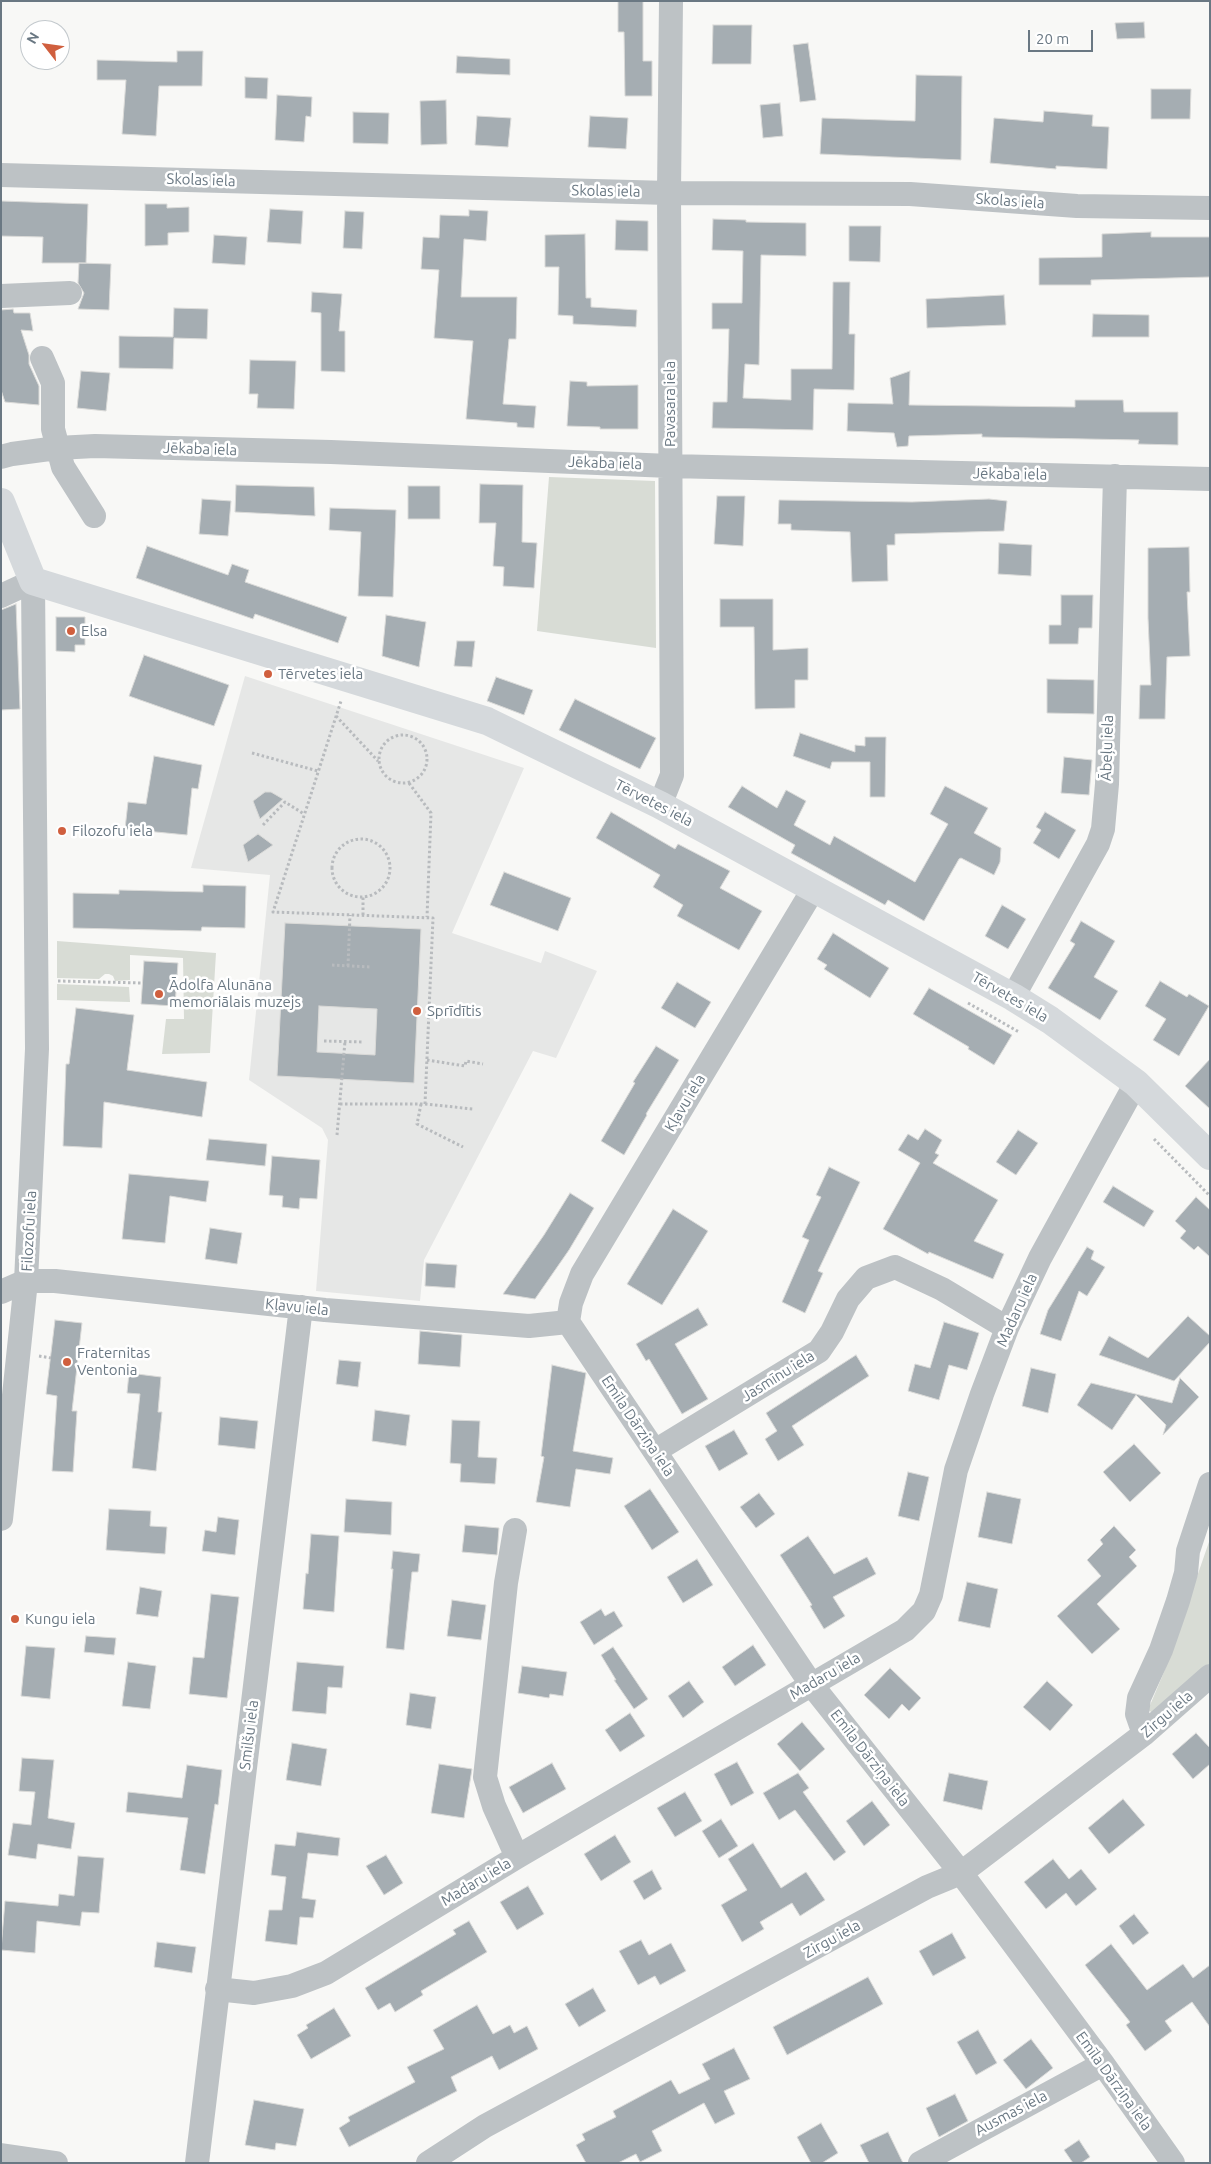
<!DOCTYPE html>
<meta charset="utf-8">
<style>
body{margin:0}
#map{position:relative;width:1211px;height:2164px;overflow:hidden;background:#f8f8f6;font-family:Ubuntu,sans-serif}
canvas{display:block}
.frame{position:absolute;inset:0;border:2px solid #6a7883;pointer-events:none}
.north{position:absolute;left:20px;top:20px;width:50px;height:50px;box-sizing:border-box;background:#fff;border:1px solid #c3c9cd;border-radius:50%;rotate:300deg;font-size:14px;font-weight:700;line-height:20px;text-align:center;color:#6a7883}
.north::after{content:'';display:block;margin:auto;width:18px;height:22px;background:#d05f3e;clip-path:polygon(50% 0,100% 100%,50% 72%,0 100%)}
.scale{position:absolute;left:1028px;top:30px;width:65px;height:22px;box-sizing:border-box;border:2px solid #6a7883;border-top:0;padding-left:6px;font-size:15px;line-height:18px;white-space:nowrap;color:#6a7883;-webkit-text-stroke:4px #fff;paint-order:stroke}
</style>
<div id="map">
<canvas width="1211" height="2164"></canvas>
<div class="frame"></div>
<div class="north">N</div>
<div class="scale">20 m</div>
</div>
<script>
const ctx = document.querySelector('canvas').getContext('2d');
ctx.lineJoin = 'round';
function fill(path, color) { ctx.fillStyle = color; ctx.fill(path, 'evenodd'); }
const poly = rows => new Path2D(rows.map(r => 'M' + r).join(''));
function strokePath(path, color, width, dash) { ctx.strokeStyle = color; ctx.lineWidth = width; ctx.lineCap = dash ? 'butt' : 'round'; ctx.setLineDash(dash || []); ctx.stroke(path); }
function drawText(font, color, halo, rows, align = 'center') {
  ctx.font = font + ' Ubuntu,sans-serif'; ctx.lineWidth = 5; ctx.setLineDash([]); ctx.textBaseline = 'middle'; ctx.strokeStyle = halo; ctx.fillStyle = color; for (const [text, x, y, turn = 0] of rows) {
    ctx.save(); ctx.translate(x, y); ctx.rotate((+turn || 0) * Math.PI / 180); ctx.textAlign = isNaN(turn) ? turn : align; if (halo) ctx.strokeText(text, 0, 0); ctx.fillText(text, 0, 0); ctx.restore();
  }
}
fill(poly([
 [245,676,524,768,452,933,541,963,545,951,597,971,556,1058,533,1051,424,1260,420,1301,316,1291,328,1140,322,1128,249,1080,270,875,191,868]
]), '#e6e7e6');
fill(poly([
 [549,477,655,481,656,648,537,631],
 [57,941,216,953,210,1053,162,1054,166,1019,184,1019,183,958,130,955,130,980,115,981,113,976,109,974,105,974,99,979,57,978],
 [57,984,129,987,130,1002,57,1000],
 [1210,1539,1210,1664,1156,1715,1148,1710,1164,1672]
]), '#d8dcd5');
const building = poly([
 [618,1,643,1,643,61,652,61,652,96,625,96,624,32,618,32,618,1],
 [1144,22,1145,38,1117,39,1115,23,1144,22],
 [713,25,752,25,751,64,712,64,713,25],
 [808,43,816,100,800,102,793,45,808,43],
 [177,51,203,51,202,86,159,86,156,136,122,134,126,80,97,80,97,60,177,62,177,51],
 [457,56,510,59,510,75,456,73,457,56],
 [916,75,962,76,961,160,820,154,822,118,915,121,916,75],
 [245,77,268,78,267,99,245,98,245,77],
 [1151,89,1191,89,1190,119,1151,119,1151,89],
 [277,95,312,97,311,117,306,116,304,142,275,140,277,95],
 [446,100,447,144,421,145,420,101,446,100],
 [780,103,783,136,763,138,760,105,780,103],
 [1044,111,1093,115,1092,126,1109,127,1107,169,1056,166,1056,169,990,163,994,118,1043,122,1044,111],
 [353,112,389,113,388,144,353,143,353,112],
 [477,116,511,118,508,147,475,145,477,116],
 [590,116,628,118,626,149,588,147,590,116],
 [1,201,88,204,86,263,42,263,43,237,1,236,1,201],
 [145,204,167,204,167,208,189,207,189,232,168,233,168,245,145,246,145,204],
 [270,209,303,211,301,244,267,242,270,209],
 [469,210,488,211,486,241,464,239,461,297,517,297,516,339,509,339,503,404,536,406,534,428,517,427,517,423,466,419,473,341,434,338,439,270,421,269,423,237,439,238,440,215,469,216,469,210],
 [345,211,364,212,362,249,343,248,345,211],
 [713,219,746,220,746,222,806,223,806,256,761,255,759,365,745,364,743,398,791,400,791,369,832,369,833,282,850,282,849,334,855,334,854,390,814,389,813,430,712,428,713,402,727,402,729,329,712,329,712,303,742,303,743,251,712,250,713,219],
 [616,220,648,221,648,251,615,250,616,220],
 [849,226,881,226,880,262,849,261,849,226],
 [1151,232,1151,237,1210,237,1210,277,1091,280,1091,285,1039,285,1039,258,1102,257,1102,234,1151,232],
 [585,234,586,298,591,298,591,307,637,310,636,327,573,324,573,316,558,315,559,267,545,267,545,235,585,234],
 [214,235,247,237,245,265,212,263,214,235],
 [79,263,111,264,109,310,78,309,84,293,78,283,79,263],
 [312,292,342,294,339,331,345,331,345,372,321,371,321,313,311,312,312,292],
 [1004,295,1006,325,927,328,926,299,1004,295],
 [174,308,208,309,207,339,174,338,173,369,119,368,119,336,173,337,174,308],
 [13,309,14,313,30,313,33,331,21,330,29,355,29,364,39,386,39,405,5,402,1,390,1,310,13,309],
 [1093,314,1149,315,1149,337,1092,337,1093,314],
 [250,360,296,361,294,409,257,408,258,394,249,394,250,360],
 [81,371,110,373,106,411,77,408,81,371],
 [910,371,909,405,1075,407,1075,400,1123,400,1124,412,1178,412,1178,445,1138,444,1139,440,982,437,982,434,909,436,908,446,897,447,894,433,847,431,848,403,893,404,890,378,910,371],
 [570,381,587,382,587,386,638,385,638,429,600,429,600,427,567,426,570,381],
 [480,484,523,485,522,542,537,543,534,588,503,586,504,567,493,566,496,523,479,523,480,484],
 [236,485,314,487,315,516,235,512,236,485],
 [408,486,440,486,440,519,408,519,408,486],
 [717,496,745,496,743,546,714,544,717,496],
 [202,499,231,501,228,536,199,534,202,499],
 [989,499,1007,501,1004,531,895,534,895,545,887,545,888,581,852,582,850,532,791,530,791,524,778,524,779,500,912,502,989,499],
 [330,508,396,510,393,597,358,596,361,532,329,530,330,508],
 [999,543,1032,545,1031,576,998,574,999,543],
 [147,546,228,575,232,564,249,570,245,582,347,617,338,643,255,614,253,619,136,578,147,546],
 [1189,547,1190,592,1187,592,1190,656,1167,657,1165,719,1139,719,1140,685,1151,685,1148,618,1148,548,1189,547],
 [1061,595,1093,595,1092,628,1079,628,1078,644,1049,644,1049,625,1061,625,1061,595],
 [720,599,773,599,773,650,808,648,808,680,795,680,795,708,755,709,754,627,720,627,720,599],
 [16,604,20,709,1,710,1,610,16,604],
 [386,615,426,622,419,667,382,656,386,615],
 [56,617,85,617,85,645,75,645,75,652,56,651,56,617],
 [457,641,475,641,472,667,454,666,457,641],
 [144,655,229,685,214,726,129,696,144,655],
 [496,677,533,690,524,715,487,701,496,677],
 [1047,679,1094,680,1094,714,1047,713,1047,679],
 [575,699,656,738,640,769,559,730,575,699],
 [800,733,855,752,855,745,865,746,865,737,886,737,885,797,870,797,870,762,832,762,830,769,793,756,800,733],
 [154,756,202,765,198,789,192,788,187,835,125,829,128,802,146,804,154,756],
 [1064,757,1092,760,1089,795,1061,793,1064,757],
 [742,786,777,808,786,790,806,801,794,825,830,845,834,836,915,882,948,824,930,814,945,786,988,808,974,833,1001,848,1000,862,994,875,961,858,959,859,924,921,888,900,885,905,791,853,795,845,728,807,742,786],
 [265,792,271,792,283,799,260,819,253,801,265,792],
 [611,812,675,849,678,844,730,871,720,888,762,911,739,950,677,916,683,905,653,887,660,875,596,838,611,812],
 [1045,812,1076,830,1059,859,1033,843,1041,830,1036,827,1045,812],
 [258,834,273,845,248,862,243,845,258,834],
 [504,872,571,898,558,931,490,905,504,872],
 [203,885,246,886,245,928,202,927,201,931,73,928,73,893,119,894,119,890,203,892,203,885],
 [1002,905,1026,919,1008,949,985,936,1002,905],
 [1081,921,1115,941,1094,977,1118,991,1100,1020,1048,988,1075,944,1070,941,1081,921],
 [285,923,421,929,414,1083,277,1076,285,923],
 [319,1006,377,1009,375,1055,317,1052,319,1006],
 [833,933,889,968,870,998,824,969,827,965,817,959,833,933],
 [144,961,178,963,175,1006,141,1004,144,961],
 [1160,981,1187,997,1189,994,1209,1006,1179,1056,1153,1040,1166,1019,1145,1006,1160,981],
 [677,982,711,1002,695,1028,661,1008,677,982],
 [929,988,1012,1035,994,1065,968,1049,969,1047,913,1014,929,988],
 [76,1008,134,1015,127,1070,207,1082,202,1117,104,1102,102,1148,63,1146,66,1064,69,1064,76,1008],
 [656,1046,679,1060,646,1114,647,1115,624,1155,601,1141,635,1083,633,1082,656,1046],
 [1210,1059,1210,1109,1185,1086,1210,1059],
 [925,1129,942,1140,935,1153,939,1155,933,1163,998,1200,974,1241,1004,1254,993,1279,929,1252,928,1254,883,1229,920,1163,898,1150,908,1134,918,1140,925,1129],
 [1018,1130,1038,1143,1016,1175,996,1162,1018,1130],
 [209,1139,267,1144,265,1166,206,1160,209,1139],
 [272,1156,320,1160,317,1199,300,1198,299,1209,282,1207,283,1196,269,1195,272,1156],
 [829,1167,860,1182,818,1271,823,1273,805,1313,782,1302,809,1240,802,1237,821,1197,816,1195,829,1167],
 [129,1174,209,1181,206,1202,170,1196,165,1243,122,1239,129,1174],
 [1113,1186,1154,1211,1144,1227,1103,1202,1113,1186],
 [570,1193,594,1208,569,1250,535,1299,503,1294,544,1235,570,1193],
 [1196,1197,1210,1210,1210,1257,1198,1246,1194,1250,1180,1238,1186,1231,1175,1221,1196,1197],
 [673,1209,708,1231,662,1305,627,1284,673,1209],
 [210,1228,242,1233,237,1264,205,1259,210,1228],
 [1087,1247,1094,1251,1091,1259,1105,1267,1087,1296,1079,1291,1061,1341,1040,1334,1048,1310,1087,1247],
 [426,1263,457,1265,455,1288,425,1286,426,1263],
 [698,1308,708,1325,675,1344,708,1399,682,1414,649,1359,646,1361,636,1344,698,1308],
 [1188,1316,1210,1336,1210,1342,1174,1381,1099,1355,1109,1336,1148,1358,1188,1316],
 [55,1320,82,1323,72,1411,77,1411,73,1472,52,1471,57,1396,46,1394,55,1320],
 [944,1322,979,1333,967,1370,949,1365,939,1400,908,1391,915,1364,930,1368,944,1322],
 [420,1331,462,1335,460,1367,418,1364,420,1331],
 [856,1355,869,1376,792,1426,804,1445,778,1461,765,1439,777,1431,766,1413,856,1355],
 [339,1360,361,1362,358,1387,336,1384,339,1360],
 [552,1365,586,1373,573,1451,613,1458,610,1474,576,1469,570,1507,536,1502,544,1457,541,1456,552,1365],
 [1031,1368,1056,1374,1048,1413,1022,1406,1031,1368],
 [129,1373,161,1377,158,1412,162,1412,156,1471,132,1468,140,1394,127,1393,129,1373],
 [1180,1378,1199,1397,1163,1435,1166,1425,1136,1395,1112,1430,1077,1405,1091,1383,1172,1403,1180,1378],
 [375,1410,410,1415,406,1446,372,1441,375,1410],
 [220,1417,258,1421,255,1449,218,1445,220,1417],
 [452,1420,480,1421,478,1457,497,1458,495,1484,460,1482,461,1464,450,1463,452,1420],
 [734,1430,748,1454,719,1471,705,1446,734,1430],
 [1134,1444,1161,1473,1130,1502,1103,1472,1134,1444],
 [908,1472,929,1477,919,1521,898,1516,908,1472],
 [650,1489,679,1532,652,1550,624,1506,650,1489],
 [987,1492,1021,1499,1012,1544,978,1537,987,1492],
 [759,1493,775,1514,756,1528,740,1507,759,1493],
 [346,1499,392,1502,391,1535,344,1532,346,1499],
 [109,1509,151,1511,150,1526,167,1527,165,1554,106,1550,109,1509],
 [218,1517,239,1520,235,1555,202,1551,205,1530,216,1532,218,1517],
 [465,1525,499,1528,497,1555,462,1552,465,1525],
 [1114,1526,1136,1550,1129,1557,1137,1566,1097,1604,1120,1629,1092,1654,1057,1616,1101,1576,1087,1560,1103,1544,1100,1540,1114,1526],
 [311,1534,339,1536,334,1612,303,1609,306,1573,308,1574,311,1534],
 [808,1536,834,1574,867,1557,876,1574,833,1597,845,1616,824,1629,810,1606,812,1605,780,1555,808,1536],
 [393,1551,420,1554,418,1572,412,1572,404,1650,386,1648,393,1569,391,1569,393,1551],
 [697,1559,713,1585,683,1603,667,1577,697,1559],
 [967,1582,998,1589,990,1628,958,1621,967,1582],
 [140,1587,162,1591,158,1617,136,1614,140,1587],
 [211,1594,239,1597,227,1698,189,1694,193,1657,204,1658,211,1594],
 [452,1600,486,1605,481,1640,447,1636,452,1600],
 [601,1609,605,1616,614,1611,623,1626,594,1645,580,1622,601,1609],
 [86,1636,116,1638,114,1655,84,1652,86,1636],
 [753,1645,766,1665,735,1686,722,1667,753,1645],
 [26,1646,55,1648,50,1699,21,1696,26,1646],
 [613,1647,648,1699,634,1709,614,1680,616,1680,601,1655,613,1647],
 [128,1662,156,1666,150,1709,122,1706,128,1662],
 [297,1662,344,1666,342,1688,328,1687,326,1714,292,1711,297,1662],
 [522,1666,567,1672,563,1696,550,1694,549,1698,518,1693,522,1666],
 [890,1668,921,1698,909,1711,902,1704,889,1719,864,1695,890,1668],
 [689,1681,704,1702,683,1718,668,1696,689,1681],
 [1047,1681,1073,1705,1050,1731,1023,1707,1047,1681],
 [410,1693,436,1697,431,1729,406,1725,410,1693],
 [630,1713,645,1736,620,1752,605,1730,630,1713],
 [802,1722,825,1749,800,1771,777,1744,802,1722],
 [1196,1733,1210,1748,1210,1764,1193,1779,1172,1754,1196,1733],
 [292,1743,327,1749,321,1786,286,1780,292,1743],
 [22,1758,54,1760,48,1818,75,1823,71,1849,38,1844,36,1859,8,1855,13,1823,31,1825,35,1792,19,1791,22,1758],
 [737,1762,754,1793,731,1806,714,1774,737,1762],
 [552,1763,566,1789,523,1813,509,1787,552,1763],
 [439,1764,472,1769,464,1818,431,1813,439,1764],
 [187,1765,222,1770,218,1805,215,1804,205,1874,180,1870,188,1818,126,1812,128,1792,182,1798,187,1765],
 [798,1773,809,1788,803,1792,846,1852,834,1861,795,1810,779,1820,763,1793,798,1773],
 [949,1773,988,1781,982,1810,943,1801,949,1773],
 [685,1792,702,1821,675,1837,657,1808,685,1792],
 [1123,1799,1145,1825,1109,1854,1088,1828,1123,1799],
 [872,1801,890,1825,864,1846,846,1821,872,1801],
 [721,1819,738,1846,719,1858,702,1831,721,1819],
 [297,1832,340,1838,338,1856,308,1853,302,1898,316,1900,313,1918,300,1917,297,1945,265,1941,269,1910,282,1910,286,1877,271,1875,275,1844,295,1846,297,1832],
 [615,1835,631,1862,601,1881,584,1854,615,1835],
 [753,1843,781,1888,806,1872,825,1900,800,1916,792,1903,760,1922,764,1929,742,1942,721,1905,747,1890,728,1859,753,1843],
 [386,1855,403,1883,384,1895,366,1866,386,1855],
 [78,1856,104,1858,99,1913,82,1912,80,1926,37,1921,35,1953,1,1950,5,1901,58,1906,59,1894,74,1896,78,1856],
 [1053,1859,1069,1879,1081,1869,1097,1889,1076,1906,1066,1893,1046,1909,1024,1882,1053,1859],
 [652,1870,662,1889,644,1900,633,1881,652,1870],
 [528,1886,544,1914,517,1930,500,1902,528,1886],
 [1134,1914,1149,1933,1133,1945,1119,1926,1134,1914],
 [469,1921,487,1952,421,1991,423,1995,395,2012,390,2003,378,2010,365,1988,456,1934,453,1930,469,1921],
 [952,1933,966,1958,933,1976,919,1951,952,1933],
 [641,1940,649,1955,671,1943,686,1971,660,1985,655,1976,638,1985,619,1951,641,1940],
 [157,1942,196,1947,192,1973,154,1967,157,1942],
 [1111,1944,1147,1990,1183,1964,1193,1978,1210,1965,1210,2027,1192,2002,1165,2021,1172,2031,1145,2051,1126,2025,1130,2022,1085,1965,1111,1944],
 [868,1977,883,2004,787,2055,773,2027,868,1977],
 [593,1988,606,2011,579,2027,565,2004,593,1988],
 [477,2005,493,2034,510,2025,514,2033,527,2026,538,2049,499,2070,492,2056,451,2077,457,2091,349,2147,339,2128,350,2121,348,2117,415,2082,407,2067,444,2049,433,2030,477,2005],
 [334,2008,351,2036,311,2059,297,2035,308,2028,306,2025,334,2008],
 [978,2030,997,2063,976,2075,957,2042,978,2030],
 [1031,2039,1053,2068,1026,2089,1003,2060,1031,2039],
 [734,2048,750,2079,724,2091,735,2114,715,2124,704,2103,652,2131,662,2151,640,2162,636,2154,618,2163,586,2163,576,2145,585,2140,582,2134,616,2117,613,2111,671,2080,679,2094,710,2079,702,2064,734,2048],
 [955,2094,968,2121,939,2137,926,2108,955,2094],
 [254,2100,304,2109,296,2146,276,2143,275,2150,245,2145,254,2100],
 [821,2123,838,2153,822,2163,811,2163,797,2137,821,2123],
 [888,2132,903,2163,869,2163,860,2145,888,2132],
 [1079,2140,1090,2157,1081,2163,1073,2163,1064,2150,1079,2140]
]);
fill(building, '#a5adb2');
strokePath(building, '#dadad8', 1);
strokePath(poly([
 [336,716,378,761],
 '379 759a24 24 0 1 1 48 0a24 24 0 1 1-48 0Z',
 [252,753,318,771],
 [409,783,431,813,427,917],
 [263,825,285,802,304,814],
 '332 868a29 29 0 1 1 58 0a29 29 0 1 1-58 0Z',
 [363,915,363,897],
 [332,965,370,967],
 [348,966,350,915],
 [58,981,142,983],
 [968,1003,1019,1032],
 [324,1041,364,1042],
 [427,1060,465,1066,466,1061,483,1064],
 [340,1104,425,1104,433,918,273,912,341,701],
 [421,1104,417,1124,463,1147],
 [425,1104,473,1109],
 [337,1135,345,1041],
 [1154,1139,1210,1196],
 [39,1356,51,1358]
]), '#b8bbbe', 3, [2.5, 2.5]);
strokePath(poly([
 [1,175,669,193,910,194,1077,206,1210,208],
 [1,296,70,293],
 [42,358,53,383,53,429,63,467,94,516],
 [1,457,12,454,57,448,95,446,331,452,670,466,1210,479],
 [1,596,33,581,37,1049,26,1281,1,1519],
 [660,805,672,775,669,193,671,1],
 [814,888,582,1274,571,1303,568,1322,811,1684,961,1873,1103,2064,1173,2163],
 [1013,997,1098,844,1103,829,1107,784,1115,476],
 [1,1292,26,1281,55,1281,325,1310,529,1326,568,1322],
 [655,1451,819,1351,832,1332,848,1299,866,1278,895,1267,942,1289,1007,1328],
 [515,1530,506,1583,485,1777,494,1806,517,1857],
 [1144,1734,1137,1714,1139,1698,1161,1650,1178,1601,1186,1573,1188,1551,1210,1484],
 [217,1989,254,1993,292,1986,326,1973,517,1857,905,1630,924,1611,931,1595,956,1470,982,1394,1007,1328,1040,1258,1136,1083],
 [1,2155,56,2163],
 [197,2163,301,1307],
 [428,2163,485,2126,927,1887,961,1873,1144,1734,1210,1676],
 [920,2163,1103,2064]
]), '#bdc2c5', 24);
strokePath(poly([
 [1,502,33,581,487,721,660,805,1013,997,1050,1020,1136,1083,1210,1156]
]), '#d5d9dc', 28);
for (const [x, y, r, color] of [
 [71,631,5,"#d05f3e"],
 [268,674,5,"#d05f3e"],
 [62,831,5,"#d05f3e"],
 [159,994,5,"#d05f3e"],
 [417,1011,5,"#d05f3e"],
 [67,1362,5,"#d05f3e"],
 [15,1619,5,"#d05f3e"]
]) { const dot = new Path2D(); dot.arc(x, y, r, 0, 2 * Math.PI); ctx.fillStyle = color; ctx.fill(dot); strokePath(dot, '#fff', 2); }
drawText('15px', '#6a7883', '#fff', [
 ["Skolas iela",201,180,2],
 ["Skolas iela",606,191,1],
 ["Skolas iela",1010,201,4],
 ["Pavasara iela",670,404,-90],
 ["Jēkaba iela",200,449,2],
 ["Jēkaba iela",605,463,2],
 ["Jēkaba iela",1010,474,1],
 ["Ābeļu iela",1107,748,-88],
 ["Tērvetes iela",654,803,27],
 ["Tērvetes iela",1010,997,30],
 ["Kļavu iela",685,1103,-59],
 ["Filozofu iela",29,1231,-87],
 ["Kļavu iela",297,1307,6],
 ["Madaru iela",1017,1310,-66],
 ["Jasmīnu iela",778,1376,-32],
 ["Emīla Dārziņa iela",638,1426,56],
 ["Madaru iela",825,1676,-30],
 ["Zirgu iela",1167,1714,-41],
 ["Smilšu iela",249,1735,-83],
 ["Emīla Dārziņa iela",870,1758,52],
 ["Madaru iela",476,1882,-31],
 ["Zirgu iela",832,1939,-29],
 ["Emīla Dārziņa iela",1114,2081,54],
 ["Ausmas iela",1011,2113,-28]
]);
drawText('15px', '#6a7883', '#fff', [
 ["Elsa",81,631],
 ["Tērvetes iela",278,674],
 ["Filozofu iela",72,831],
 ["Ādolfa Alunāna",169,985],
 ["memoriālais muzejs",169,1002],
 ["Sprīdītis",427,1011],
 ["Fraternitas",77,1353],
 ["Ventonia",77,1370],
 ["Kungu iela",25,1619]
], 'left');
</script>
